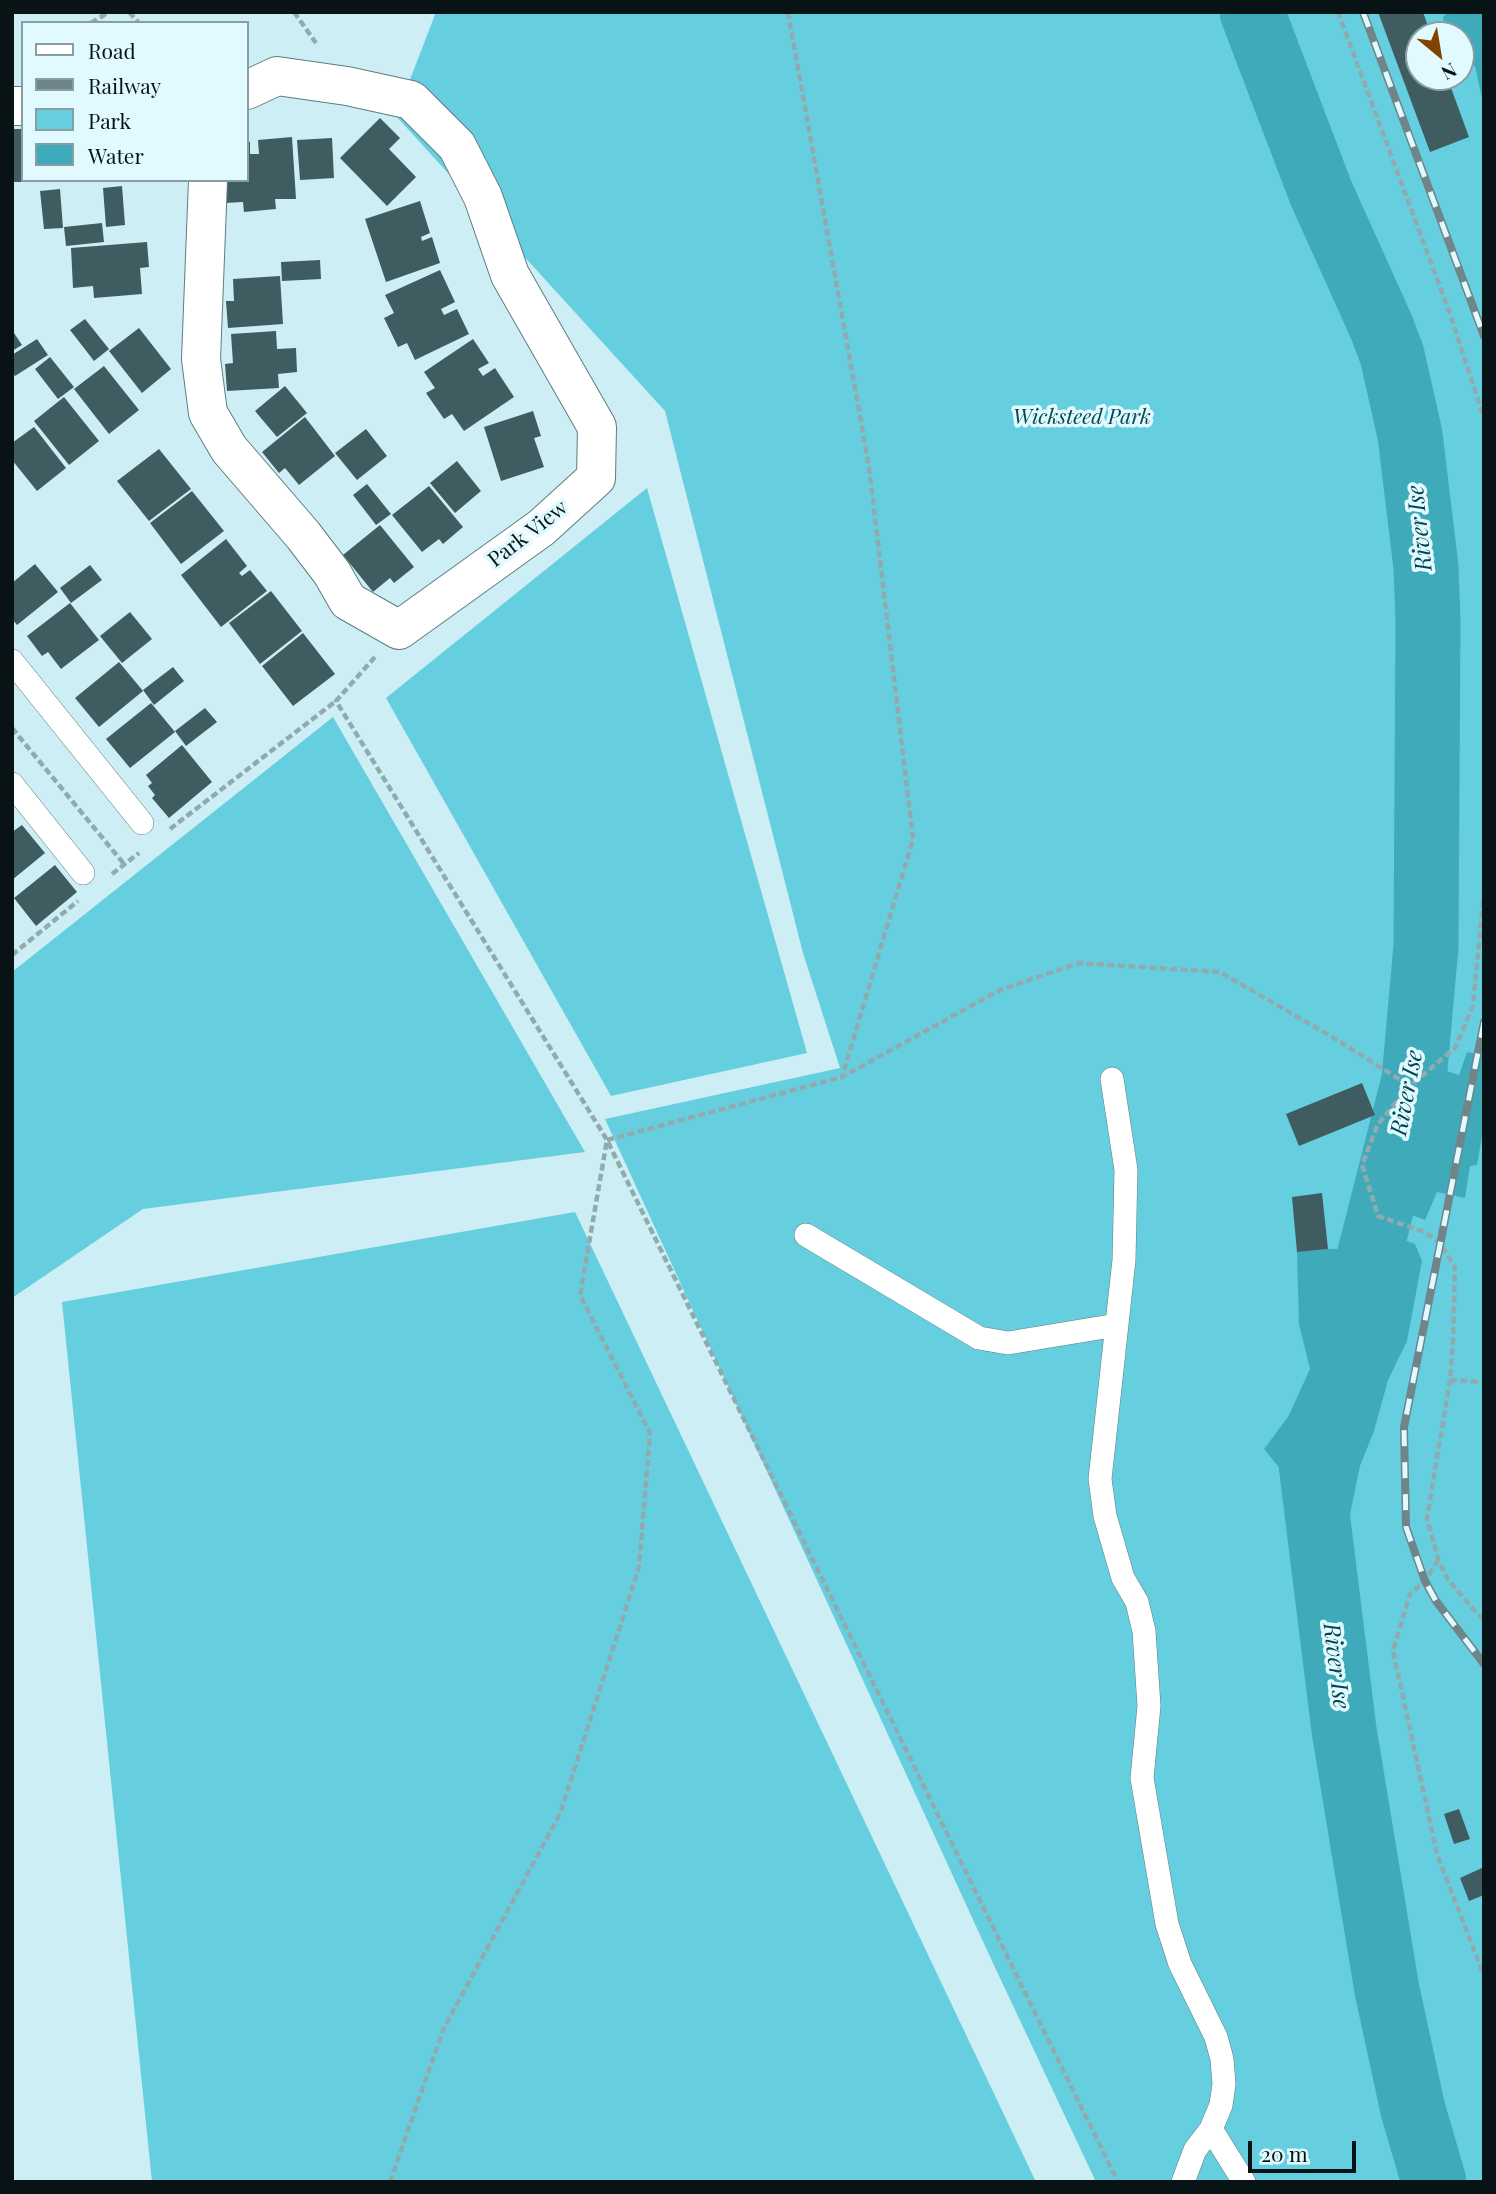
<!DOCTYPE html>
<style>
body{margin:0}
#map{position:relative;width:1496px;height:2194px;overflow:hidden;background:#cdeef4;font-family:"Playfair Display",serif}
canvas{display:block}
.frame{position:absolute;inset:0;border:14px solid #081315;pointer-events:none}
.legend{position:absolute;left:21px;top:21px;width:228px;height:161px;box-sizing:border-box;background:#e0faff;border:2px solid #8a9ea1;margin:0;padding:9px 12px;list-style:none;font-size:21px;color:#081315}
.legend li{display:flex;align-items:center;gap:14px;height:35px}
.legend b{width:35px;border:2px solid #8a9ea1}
.north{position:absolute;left:1405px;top:21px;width:70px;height:70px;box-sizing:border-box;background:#e0faff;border:2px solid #8a9ea1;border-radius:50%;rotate:150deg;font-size:19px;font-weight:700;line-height:28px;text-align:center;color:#081315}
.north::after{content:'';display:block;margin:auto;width:24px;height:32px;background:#804300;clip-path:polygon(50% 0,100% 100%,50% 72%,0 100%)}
.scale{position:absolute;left:1248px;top:2141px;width:108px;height:32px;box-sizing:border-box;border:4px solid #081315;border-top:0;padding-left:9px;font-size:21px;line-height:24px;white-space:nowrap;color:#081315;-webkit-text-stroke:5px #e0faff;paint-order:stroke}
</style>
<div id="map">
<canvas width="1496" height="2194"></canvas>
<div class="frame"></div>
<ul class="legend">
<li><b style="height:9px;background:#fff"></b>Road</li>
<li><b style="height:9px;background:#6f8589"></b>Railway</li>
<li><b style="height:19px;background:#66cfdf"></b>Park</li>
<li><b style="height:19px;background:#3fabba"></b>Water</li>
</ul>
<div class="north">N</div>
<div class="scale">20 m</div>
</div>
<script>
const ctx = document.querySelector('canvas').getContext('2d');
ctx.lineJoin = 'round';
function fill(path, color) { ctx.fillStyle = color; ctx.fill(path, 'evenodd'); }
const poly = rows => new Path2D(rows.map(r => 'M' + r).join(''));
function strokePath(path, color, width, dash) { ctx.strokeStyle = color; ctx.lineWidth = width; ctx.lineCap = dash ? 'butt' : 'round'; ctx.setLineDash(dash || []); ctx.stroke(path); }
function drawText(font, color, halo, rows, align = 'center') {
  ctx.font = font + ' "Playfair Display",serif'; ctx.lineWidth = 7; ctx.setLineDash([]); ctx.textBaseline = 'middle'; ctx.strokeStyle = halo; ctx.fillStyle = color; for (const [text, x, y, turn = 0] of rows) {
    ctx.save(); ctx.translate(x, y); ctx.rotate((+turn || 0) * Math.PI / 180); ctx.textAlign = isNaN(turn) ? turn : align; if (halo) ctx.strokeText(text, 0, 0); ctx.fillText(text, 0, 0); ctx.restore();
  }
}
fill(poly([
 [436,12,1484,12,1484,2182,1096,2182,992,1961,605,1119,840,1068,803,953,665,411,396,116],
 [1419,35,1461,35,1461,77,1419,77],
 [647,488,807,1053,611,1096,386,698],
 [333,717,585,1152,143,1209,12,1298,12,972],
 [575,1212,1036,2182,152,2182,62,1302]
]), '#66cfdf');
fill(poly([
 [1448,12,1484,12,1484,108,1475,66,1461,57,1461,35,1445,35,1443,17],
 [1467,1052,1484,1055,1484,1125,1477,1165,1470,1166,1465,1198,1437,1192,1425,1220,1387,1206,1385,1176,1396,1131,1414,1119,1427,1085,1444,1070,1459,1075],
 [1383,1232,1415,1244,1422,1261,1407,1341,1388,1380,1374,1431,1360,1466,1347,1529,1314,1537,1298,1491,1264,1449,1288,1417,1310,1369,1299,1324,1297,1252,1328,1249,1379,1249]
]), '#3fabba');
strokePath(poly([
 [1252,12,1321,193,1381,326,1392,355,1410,435,1426,567,1428,620,1426,946,1414,1080,1369,1257,1346,1334],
 [1312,1448,1310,1456,1344,1730,1387,1990,1413,2110,1434,2182]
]), '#3fabba', 65);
fill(poly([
 [1378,12,1423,12,1431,35,1419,35,1419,77,1447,77,1469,137,1430,152],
 [380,118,400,138,389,149,416,177,387,206,340,158],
 [12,129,23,129,23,182,12,182],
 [292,137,296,199,275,199,276,209,244,212,243,202,225,203,223,180,247,180,247,142,250,142,250,154,259,154,258,140],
 [332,138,334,178,300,180,297,140],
 [122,186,125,225,106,227,103,188],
 [60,189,63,228,44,229,40,191],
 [420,201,430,233,421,237,422,241,432,237,440,263,386,282,365,219],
 [102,223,104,242,66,246,64,227],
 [147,242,149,267,140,268,142,294,94,298,93,286,73,288,71,248],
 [320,260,321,279,282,281,281,262],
 [440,270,455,302,441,309,444,315,457,309,469,334,415,360,407,343,398,347,384,318,394,313,385,295],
 [280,276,283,324,228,328,226,301,234,301,233,279],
 [85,319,109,349,94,361,70,330],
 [139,328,171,369,142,393,109,351],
 [12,330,22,345,12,351],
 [276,331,277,349,296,348,297,372,278,374,279,388,227,391,225,364,233,363,231,334],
 [37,339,48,355,15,376,12,371,12,355],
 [473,339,489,363,478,369,483,376,495,368,514,397,464,431,452,414,444,419,426,393,435,388,424,372],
 [50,357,74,387,58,399,35,369],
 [104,366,139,410,109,434,74,389],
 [285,386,307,413,277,437,255,411],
 [64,397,99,441,69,465,34,421],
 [533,411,541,436,534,438,544,467,501,481,484,427],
 [305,417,335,456,299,485,285,468,279,473,262,452],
 [34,427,66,468,37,491,12,460,12,443],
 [366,429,387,456,357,480,335,453],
 [159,449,191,489,149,521,117,481],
 [457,461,481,491,455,513,430,483],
 [367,484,391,514,376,525,353,495],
 [429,486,463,527,443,544,439,539,422,552,392,515],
 [192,491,224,531,181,564,150,523],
 [380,525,414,567,394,583,390,578,373,592,343,555],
 [226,539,247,566,239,573,242,576,250,570,267,591,221,627,181,575],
 [35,564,58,592,17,625,12,619,12,583],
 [90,565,102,580,71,603,60,588],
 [271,591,302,631,260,664,229,623],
 [70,603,99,640,61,669,48,652,42,656,27,636],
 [130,612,152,639,122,663,100,636],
 [303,633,335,674,293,706,262,666],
 [119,662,143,691,99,727,75,698],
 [173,667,184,681,154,705,143,690],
 [151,703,175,732,130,768,106,739],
 [205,708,217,722,186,746,175,731],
 [182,745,212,782,169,818,152,798,155,795,148,786,152,783,146,775],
 [22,825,45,853,12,880,12,832],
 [55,865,77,892,36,926,14,898],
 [1362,1083,1375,1115,1299,1146,1286,1114],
 [1322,1193,1328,1249,1297,1252,1292,1197],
 [1459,1809,1470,1839,1454,1844,1444,1814],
 [1484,1867,1484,1895,1469,1901,1460,1878]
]), '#3f5c61');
const lane = poly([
 [12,661,142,823],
 [12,784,83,873],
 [1112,1079,1126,1170,1124,1260,1100,1479,1105,1516,1123,1578,1137,1602,1144,1631,1149,1706,1142,1778,1167,1924,1180,1964,1216,2037,1222,2059,1224,2084,1221,2105,1211,2129,1195,2150,1183,2182],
 [806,1235,979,1338,1008,1343,1117,1325],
 [1211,2129,1244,2182]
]);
const street = poly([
 [12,106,23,106],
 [208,180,201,359,208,413,229,449,303,535,332,573,348,601,399,630,541,528,596,478,597,427,510,275,483,197,457,146,411,100,347,86,277,76,247,90]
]);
strokePath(lane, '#5e7d81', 24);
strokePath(street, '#5e7d81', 40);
strokePath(poly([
 [129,12,139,23],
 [294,12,316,43],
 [788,12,869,467,913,839,842,1077],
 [1338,12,1450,314,1484,418],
 [91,23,109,12],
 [375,657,336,701,607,1140,1118,2182],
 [12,728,124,864],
 [170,829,336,701],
 [112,874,139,853],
 [1484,890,1473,1006,1455,1048,1410,1086,1378,1124,1362,1165,1378,1216,1425,1232,1440,1243,1455,1267,1453,1341,1450,1380,1427,1518,1438,1559,1448,1580,1484,1621],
 [12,955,78,901],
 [607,1140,842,1077,1000,990,1079,963,1220,972,1334,1038,1410,1086],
 [1450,1380,1484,1382],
 [1438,1560,1425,1581,1410,1594,1393,1651,1437,1854,1484,1976],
 [390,2182,443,2030,560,1814,639,1567,650,1433,580,1295,607,1140]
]), '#90abaf', 4.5, [7, 3.5]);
strokePath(lane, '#fff', 23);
strokePath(street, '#fff', 38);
const rail = poly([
 [1363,12,1484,336],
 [1484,1022,1404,1427,1406,1527,1425,1581,1436,1601,1484,1664]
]);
strokePath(rail, '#6f8589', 8);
strokePath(rail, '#e0faff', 5, [16]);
drawText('italic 21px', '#074952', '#e0faff', [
 ["Wicksteed Park",1082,417]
]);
drawText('21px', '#081315', '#e0faff', [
 ["Park View",528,534,-38]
]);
drawText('italic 23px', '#00454d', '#e0faff', [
 ["River Ise",1420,528,-96],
 ["River Ise",1407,1093,-79],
 ["River Ise",1336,1666,83]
]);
</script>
